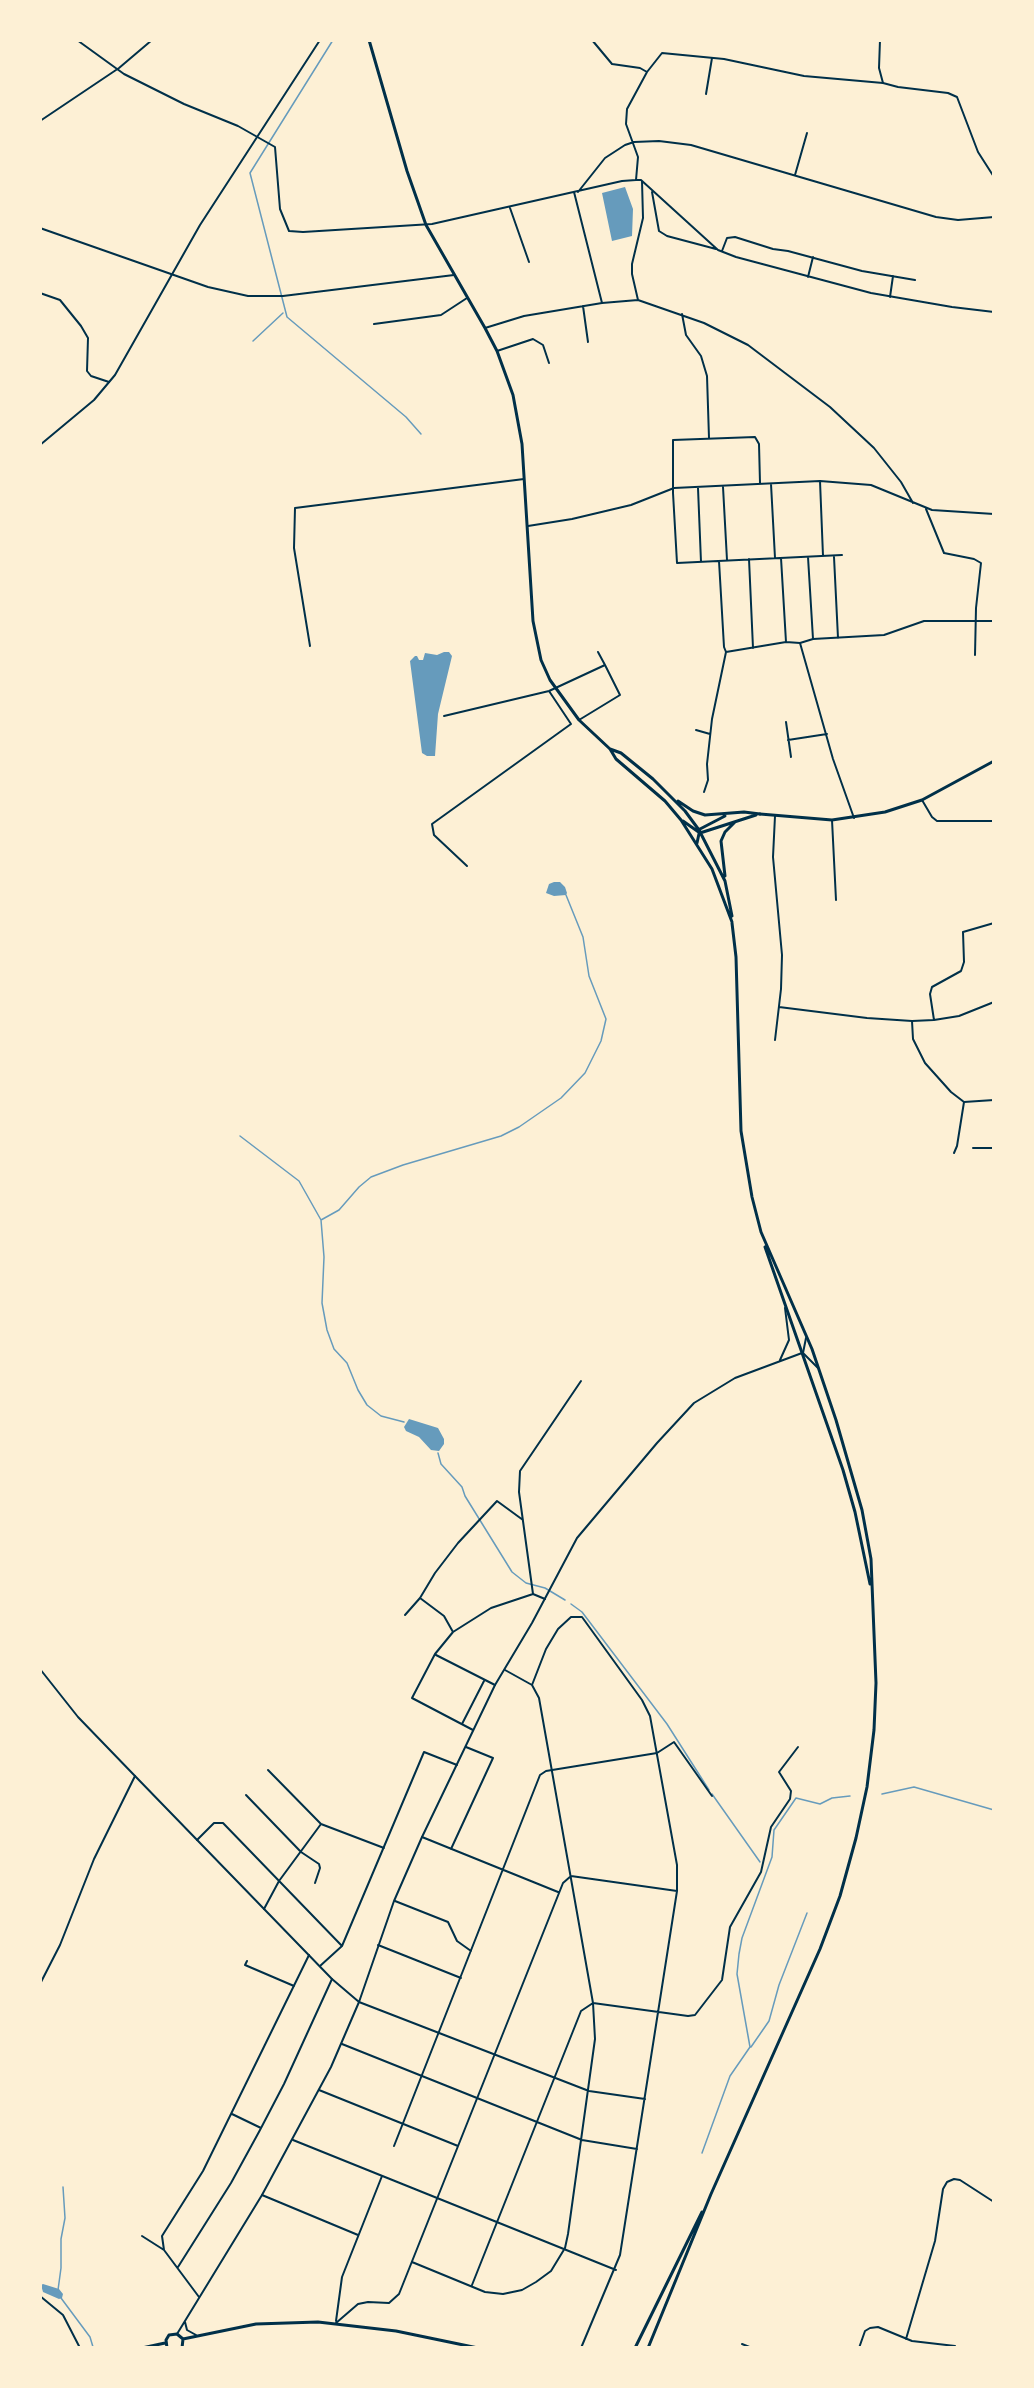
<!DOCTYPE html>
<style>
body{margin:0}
#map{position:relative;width:1034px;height:2388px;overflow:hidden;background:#fdf0d5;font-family:Mulish,sans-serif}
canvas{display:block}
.frame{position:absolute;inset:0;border:42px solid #fdf0d5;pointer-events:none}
</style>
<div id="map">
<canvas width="1034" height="2388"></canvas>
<div class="frame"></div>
</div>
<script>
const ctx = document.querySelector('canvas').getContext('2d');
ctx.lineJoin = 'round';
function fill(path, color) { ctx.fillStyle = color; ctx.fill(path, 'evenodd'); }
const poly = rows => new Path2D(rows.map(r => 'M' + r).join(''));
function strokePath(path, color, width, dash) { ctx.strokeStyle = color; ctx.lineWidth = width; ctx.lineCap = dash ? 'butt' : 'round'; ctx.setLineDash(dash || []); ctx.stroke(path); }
fill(poly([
 [625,187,633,209,632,236,612,241,602,193],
 [444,652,449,652,452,656,438,714,435,756,427,756,422,753,410,661,415,656,417,656,419,660,423,660,425,653,437,655],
 [554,882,560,882,565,887,567,893,566,895,554,896,546,893,549,884],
 [409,1419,438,1428,444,1439,444,1444,439,1451,431,1450,419,1437,406,1431,404,1427],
 [43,2284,59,2289,63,2294,62,2298,59,2299,43,2292,41,2285]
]), '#669bbc');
strokePath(poly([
 [333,40,250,173,287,317,406,417,421,434],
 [253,341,283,313],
 [240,1136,299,1181,321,1220],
 [404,1422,381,1416,367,1405,358,1390,347,1363,334,1349,327,1330,322,1303,324,1257,321,1220,339,1210,359,1187,371,1177,403,1165,501,1136,519,1127,561,1098,585,1073,601,1041,606,1019,589,976,583,937,566,895],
 [438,1453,441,1464,462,1487,465,1496,512,1572,526,1583,545,1588,565,1600],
 [571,1604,582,1612,667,1724,709,1790],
 [712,1794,760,1862],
 [882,1794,914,1787,994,1810],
 [751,2047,769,2021,779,1985,807,1913],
 [702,2153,730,2076,750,2047,737,1974,739,1954,742,1938,772,1857,774,1830,796,1798,820,1804,832,1798,850,1796],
 [58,2290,61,2268,61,2239,65,2218,63,2187],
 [61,2298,90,2337,93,2347]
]), '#669bbc', 1.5);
strokePath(poly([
 [77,40,124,74,184,104,238,126,275,147,280,209,289,231,303,232,432,224,622,181,636,180,641,180,718,250,736,257,871,293,952,307,994,312],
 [592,40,612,64,640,68,647,72],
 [706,94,712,58],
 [40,121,119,68,152,40],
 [795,175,807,133],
 [636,180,638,157,626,124,627,109,647,72,662,53,724,59,804,76,883,83],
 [574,192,602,303],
 [578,192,605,158,625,145,634,142,659,141,691,145,936,217,958,220,994,217],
 [652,192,659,231,667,236,716,249],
 [510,208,529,262],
 [40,228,208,287,248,296,283,296,454,275],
 [722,251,727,238,735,237,773,249,788,251,862,271,915,280],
 [808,277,813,257],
 [40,293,60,300,81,326,88,338,87,371,91,376,109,382],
 [890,297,893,276],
 [638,300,632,274,632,264,643,218,642,181],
 [583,306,588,342],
 [682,314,686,335,701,356,707,376,709,438],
 [374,324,441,315,467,298],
 [485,328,524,316,602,303,638,300,704,323,748,345,830,407,874,448,901,482,913,503],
 [497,351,533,339,543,345,549,363],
 [820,481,823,556],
 [760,483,759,444,755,437,673,440,673,493,677,563,842,555],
 [771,484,775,558],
 [723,487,727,560],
 [698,488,701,562],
 [926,509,944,553,974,559,981,563,976,608,975,655],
 [528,526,572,519,631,505,674,488,820,481,871,485,932,510,994,514],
 [808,557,813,639],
 [834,557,838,638],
 [781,558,786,642],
 [749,559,753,648],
 [719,561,724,647,726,652],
 [800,643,833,759,854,818],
 [310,646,294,548,295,508,524,479],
 [598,652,605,665],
 [444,716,549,691,605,665,620,695,579,720],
 [786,722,791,757],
 [696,730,710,734],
 [788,740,827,734],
 [704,792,708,780,707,764,712,719,726,652,786,642,800,643,813,639,884,635,924,621,994,621],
 [922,800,932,817,937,821,994,821],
 [775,816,773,857,782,955,781,989,775,1040],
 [832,820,836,900],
 [467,866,434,835,432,824,571,724,549,691],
 [779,1007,867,1018,912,1021,934,1020,959,1016,994,1002],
 [934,1020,930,994,932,987,961,971,964,962,963,932,994,923],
 [912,1021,913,1039,925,1063,951,1092,964,1102,957,1146,954,1153],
 [964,1102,994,1100],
 [973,1148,994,1148],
 [533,1594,519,1492,520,1471,581,1381],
 [420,1598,444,1616,453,1632],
 [405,1615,420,1598,435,1573,458,1543,497,1501,523,1520],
 [436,1655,495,1685],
 [532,1685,546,1649,558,1629,571,1617,582,1617,642,1700,650,1716,677,1865,677,1891,620,2255,581,2348],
 [462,1724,484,1681],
 [473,1730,412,1698,435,1654,453,1632,491,1608,533,1594,545,1599],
 [268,1770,321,1824,384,1848],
 [246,1795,301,1852,319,1864,320,1868,315,1883],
 [422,1837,558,1892],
 [197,1840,214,1823,223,1823,342,1946],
 [451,1849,493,1758,466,1747],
 [571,1876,677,1891],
 [395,1901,448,1922,457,1941,471,1951],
 [264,1909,279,1881,321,1824],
 [378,1945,461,1978],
 [247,1961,245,1965,294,1986],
 [320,1966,342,1946,424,1752,457,1765],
 [40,1984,60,1945,94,1859,135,1776],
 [359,2002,589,2091,645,2099],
 [342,2044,582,2140,637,2149],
 [319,2090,458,2146],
 [232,2114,261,2128],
 [293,2140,616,2270],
 [394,2146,540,1775,546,1771,657,1753,674,1742,712,1796],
 [262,2195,358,2235],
 [142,2236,164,2250],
 [412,2262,485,2292,503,2294,522,2290,536,2282,551,2271,565,2248,568,2234,595,2039,593,2003,539,1698,532,1685,505,1670],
 [178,2267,231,2183,260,2130,284,2084,332,1979],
 [472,2285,581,2011,593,2003,688,2016,695,2015,722,1980,730,1927,761,1872,771,1827,790,1799,791,1791,779,1772,798,1747],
 [40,2296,63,2315,80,2348],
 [199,2297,164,2250,162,2236,203,2171,309,1955],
 [336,2321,342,2277,382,2176],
 [336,2323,358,2304,368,2302,389,2303,399,2294,563,1883,571,1876],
 [906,2339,935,2241,943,2189,947,2182,954,2179,960,2180,994,2202],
 [742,2344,752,2348],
 [859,2348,865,2331,870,2328,878,2327,912,2341,955,2346]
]), '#003049', 2);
strokePath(poly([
 [880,40,879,68,883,83,898,87,948,93,957,97,978,152,994,177],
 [40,445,94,400,115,375,200,225,320,40],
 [803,1353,818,1368],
 [803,1353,806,1338],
 [780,1360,789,1340,785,1308],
 [40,1669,78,1717,135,1776,332,1979,359,2002],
 [185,2322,187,2330,196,2335],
 [177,2334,262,2195,331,2067,359,2002,394,1901,422,1837,495,1685,532,1623,577,1538,657,1443,694,1403,735,1378,802,1353]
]), '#003049', 2);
strokePath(poly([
 [760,814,832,820,885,812,922,800,994,761],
 [183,2339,256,2324,318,2322,396,2331,478,2348],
 [142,2348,165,2343],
 [167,2348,166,2340,169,2335,177,2334,183,2339],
 [182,2348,183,2339]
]), '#003049', 3);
strokePath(poly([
 [369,40,407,171,426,225,485,328,497,351,513,395,522,444,533,621,541,660,550,680,579,720,610,749,616,759,665,801,681,820,712,869,732,922],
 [610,749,621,753,653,779,685,811,699,830,725,881,732,916],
 [678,801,693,811,705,815,744,812,760,814],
 [683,821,700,833,756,815],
 [697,843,700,829,725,816],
 [725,876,721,841,725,832,735,822],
 [732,923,736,957,741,1131,752,1197,761,1232],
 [765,1247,843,1470,855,1512,870,1584],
 [635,2348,702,2212],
 [648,2348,711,2194,820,1949,840,1896,856,1838,867,1787,874,1730,876,1683,871,1559,862,1510,836,1420,812,1349,761,1232]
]), '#003049', 3);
</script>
